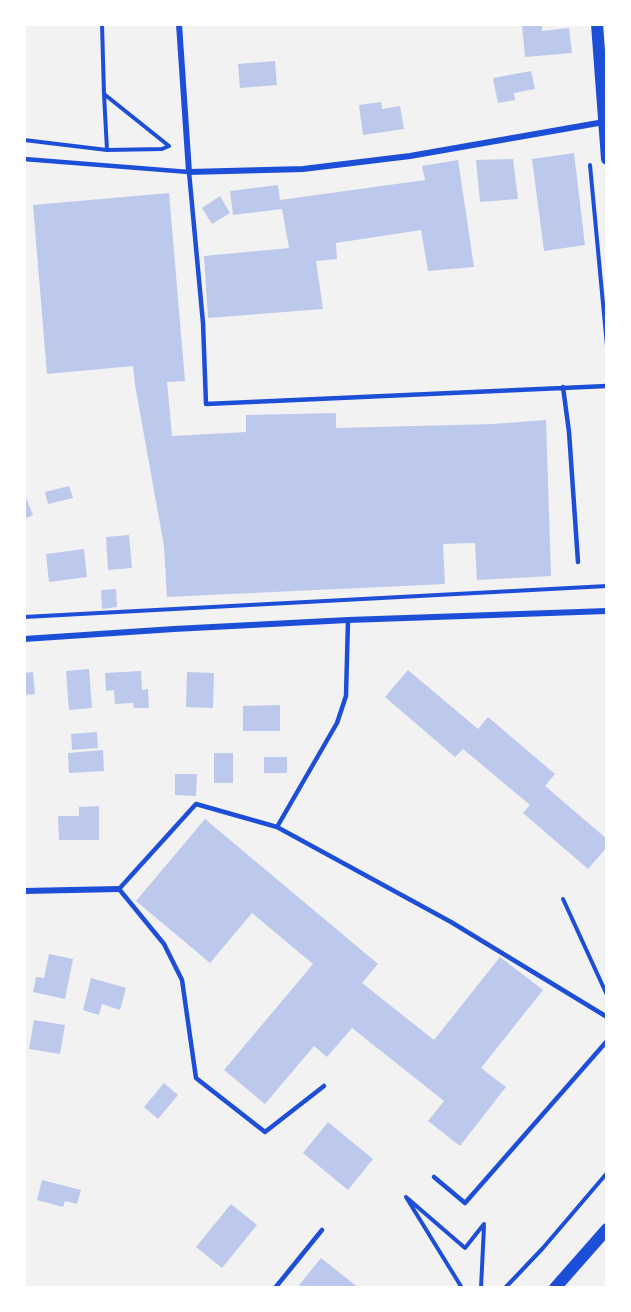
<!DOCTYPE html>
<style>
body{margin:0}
#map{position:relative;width:631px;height:1312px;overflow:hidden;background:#f2f2f2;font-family:Rubik,sans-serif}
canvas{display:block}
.frame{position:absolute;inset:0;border:26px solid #fff;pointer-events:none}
</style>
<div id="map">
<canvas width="631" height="1312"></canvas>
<div class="frame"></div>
</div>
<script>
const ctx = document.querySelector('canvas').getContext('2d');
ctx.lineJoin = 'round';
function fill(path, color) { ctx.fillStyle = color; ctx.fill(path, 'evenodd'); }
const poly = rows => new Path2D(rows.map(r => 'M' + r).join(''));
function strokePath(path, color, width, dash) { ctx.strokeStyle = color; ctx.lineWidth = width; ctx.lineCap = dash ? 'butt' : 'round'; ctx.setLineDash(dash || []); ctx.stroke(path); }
fill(poly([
 [542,24,542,31,569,28,572,53,525,57,522,26],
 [275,61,277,85,240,88,238,64],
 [531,71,535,89,514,93,515,100,498,103,493,78],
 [381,102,382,109,400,106,404,129,363,135,359,105],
 [574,153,585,245,544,251,532,159],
 [513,159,518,199,480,202,476,160],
 [458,160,474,267,428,271,421,230,336,243,337,259,316,261,323,309,208,318,204,256,289,248,282,209,233,215,230,191,278,185,280,200,425,180,422,166],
 [169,193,185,381,167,382,172,436,246,432,246,415,336,413,336,428,493,424,546,420,551,576,477,580,475,543,443,544,445,584,167,597,164,546,135,385,133,366,47,374,33,205],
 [220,196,230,213,212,224,202,208],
 [69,486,73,498,48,504,45,492],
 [26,498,33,515,24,519,24,499],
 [129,535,132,568,108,570,106,537],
 [84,549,87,577,49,582,46,554],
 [116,589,117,607,102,609,101,590],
 [89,669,92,708,69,710,66,671],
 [408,670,478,729,488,717,555,774,545,786,607,839,607,847,588,869,523,813,530,805,463,749,455,757,385,697],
 [141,671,142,690,148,689,149,708,134,708,133,703,115,704,114,690,106,691,105,673],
 [33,672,35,694,24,695,24,673],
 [187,672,214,673,213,708,186,707],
 [280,705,280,731,243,731,243,706],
 [97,732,98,748,72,750,71,734],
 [103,750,104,771,69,773,68,753],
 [214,753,233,753,233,783,214,783],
 [264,757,287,757,287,773,264,773],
 [175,774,197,774,196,796,175,795],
 [99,806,99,840,59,840,58,816,79,816,79,807],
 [205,819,378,964,362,983,434,1040,500,957,543,990,481,1068,506,1087,460,1146,428,1121,444,1101,352,1028,327,1057,314,1046,265,1104,224,1070,313,964,252,913,210,963,136,901],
 [49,954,73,959,65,999,33,992,36,977,44,978],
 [91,978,126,988,120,1010,102,1004,99,1015,83,1010],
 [34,1020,65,1025,60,1054,29,1049],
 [164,1083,178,1095,158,1119,144,1107],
 [328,1122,373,1159,348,1190,303,1153],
 [42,1180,81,1190,77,1204,65,1201,63,1207,37,1200],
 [231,1204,257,1225,222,1268,196,1247],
 [321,1258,359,1288,303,1288,299,1285]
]), '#bdc9ec');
strokePath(poly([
 [102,24,104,94],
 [104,94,169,146,162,149,107,150,104,94],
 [24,140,107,150],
 [590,165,607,346],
 [24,617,607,586],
 [563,899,607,995],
 [462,1288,406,1197,465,1248,484,1224],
 [481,1288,484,1226],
 [505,1288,543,1248,607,1173]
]), '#1d4ed8', 4);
strokePath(poly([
 [24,159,189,172,203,323,206,404,607,386],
 [563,387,569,432,578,562],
 [348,620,346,696,337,723,277,827,451,922,607,1017],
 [277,827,196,804,119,889,164,944,182,980,196,1078,265,1132,324,1086],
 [434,1177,465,1203,607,1041],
 [275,1288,322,1230]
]), '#1d4ed8', 4.5);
strokePath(poly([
 [179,24,189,172,303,169,410,156,604,122],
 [24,639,174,629,348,620,607,611],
 [24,891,119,889]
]), '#1d4ed8', 6);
strokePath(poly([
 [597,24,607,159],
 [555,1288,607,1229]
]), '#1d4ed8', 12);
</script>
